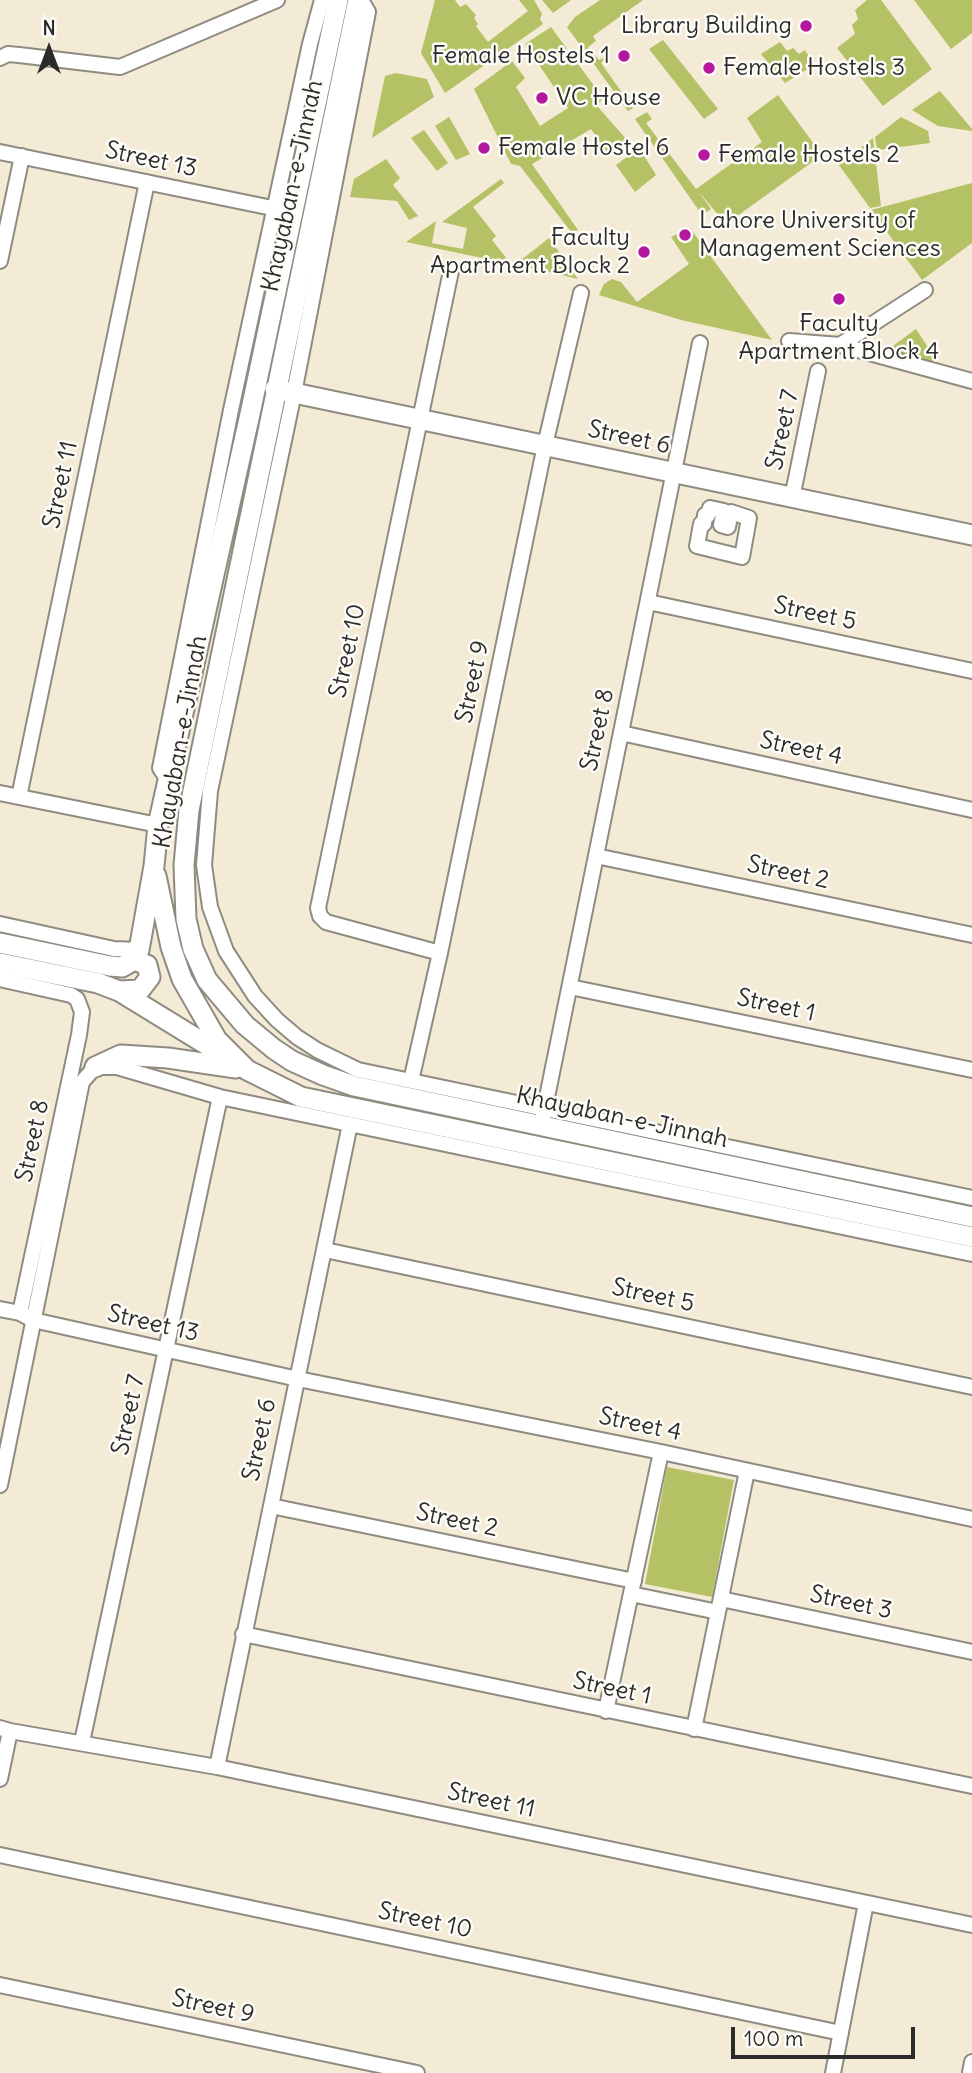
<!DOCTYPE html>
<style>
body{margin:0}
#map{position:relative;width:972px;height:2073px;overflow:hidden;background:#f3ebd6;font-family:Delius,sans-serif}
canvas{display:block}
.north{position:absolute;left:14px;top:14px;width:70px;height:70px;-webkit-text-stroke:5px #fdfcf7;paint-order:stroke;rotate:0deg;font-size:19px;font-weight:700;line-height:28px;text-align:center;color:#2b2b2b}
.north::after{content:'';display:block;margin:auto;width:24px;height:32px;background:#2b2b2b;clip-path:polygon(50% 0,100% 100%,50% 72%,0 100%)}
.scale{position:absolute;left:731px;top:2027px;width:184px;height:32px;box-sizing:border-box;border:4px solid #2b2b2b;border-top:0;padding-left:9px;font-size:21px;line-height:24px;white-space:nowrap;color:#2b2b2b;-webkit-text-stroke:5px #fdfcf7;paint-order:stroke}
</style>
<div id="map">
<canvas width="972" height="2073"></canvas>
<div class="north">N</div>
<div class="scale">100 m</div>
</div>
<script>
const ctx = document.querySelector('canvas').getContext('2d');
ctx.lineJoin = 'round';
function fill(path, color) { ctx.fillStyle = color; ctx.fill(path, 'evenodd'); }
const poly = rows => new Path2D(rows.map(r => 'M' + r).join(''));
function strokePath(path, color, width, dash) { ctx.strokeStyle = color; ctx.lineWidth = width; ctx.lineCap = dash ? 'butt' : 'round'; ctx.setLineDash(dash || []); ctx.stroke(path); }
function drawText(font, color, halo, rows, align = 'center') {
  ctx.font = font + ' Delius,sans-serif'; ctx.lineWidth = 5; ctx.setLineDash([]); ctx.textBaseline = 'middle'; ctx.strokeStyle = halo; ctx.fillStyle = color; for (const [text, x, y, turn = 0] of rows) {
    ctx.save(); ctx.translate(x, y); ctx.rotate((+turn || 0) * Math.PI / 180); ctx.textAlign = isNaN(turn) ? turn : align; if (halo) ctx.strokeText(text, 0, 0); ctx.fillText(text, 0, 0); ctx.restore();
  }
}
fill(poly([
 [435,0,455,0,460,7,466,4,476,15,474,18,478,24,476,26,488,42,528,11,519,0,534,0,542,14,540,19,543,24,445,93,421,53],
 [542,0,571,0,553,13],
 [600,0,643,0,593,36,596,41,588,47,599,60,606,57,606,59,601,63,633,108,628,111,567,27,575,17],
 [867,0,881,0,932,69,883,106,837,48,855,34,852,25,858,19,855,10],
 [914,0,972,0,972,33,951,49],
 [551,27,603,98,597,106,628,141,609,155,591,129,532,164,578,230,572,233,520,166,511,164,474,89,512,61,525,78,516,87,540,126,568,108,525,44],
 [663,40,718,109,704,119,649,49],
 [780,42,787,51,793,48,799,54,805,50,814,65,785,83,761,54],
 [396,73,427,79,434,97,372,138,385,76],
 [940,91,972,129,972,131,938,126,912,110],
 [778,95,822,155,726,224,699,192,711,209,702,215,635,119,647,112,652,119,646,123,696,189,762,142,747,118],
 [449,117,470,154,456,160,435,126],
 [901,117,928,131,930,143,877,150,875,137],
 [424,130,448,163,437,171,411,138],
 [873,138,881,206,870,208,839,165],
 [639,148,656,175,635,192,616,165],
 [386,159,400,178,393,185,418,216,409,220,397,201,350,197,354,179],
 [501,179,504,183,473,207,496,236,492,240,511,264,406,242,436,221,432,243,463,249,467,228,442,222],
 [972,183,972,243,922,280,871,210],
 [690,228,772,340,681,320,599,295,604,284,612,279,621,282,637,302,689,264,671,237],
 [549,238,578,279,516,264],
 [916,329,935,358,933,365,882,354],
 [667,1467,734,1480,712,1597,645,1584]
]), '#b4c164');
const street = poly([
 [357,3,364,5,368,12,294,393,210,791,204,865,210,907,226,951,255,996,277,1020,297,1037,317,1050,358,1070,972,1198],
 [0,58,8,54,19,55,120,67,277,0],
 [0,152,282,210],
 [0,261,22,156],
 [789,341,840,345,972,381],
 [840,345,925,290],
 [792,498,818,371],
 [710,508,724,511,721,525,728,527,731,512,749,518,742,557,697,546,701,524,704,524,705,515,708,515,710,508],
 [648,602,972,671],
 [621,733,972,810],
 [168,780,160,768,231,410,310,44,322,0],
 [0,793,158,825],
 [19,797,147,182],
 [596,856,972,935],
 [0,924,114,949,139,950],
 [440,953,326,922,320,916,318,908,451,271],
 [0,979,71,995,77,999,82,1012,79,1035,20,1313],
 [570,987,972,1070],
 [411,1081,440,953,545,445,581,293],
 [543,1117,700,343],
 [325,1250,972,1387],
 [0,1309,20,1313,33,1320,298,1379,661,1452,972,1519],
 [0,1485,82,1082,95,1067,117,1067,220,1097,972,1254],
 [271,1506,634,1581],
 [631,1594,718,1612],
 [721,1599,972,1652],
 [243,1634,972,1786],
 [606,1711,661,1452],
 [0,1728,10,1731,217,1767,972,1925],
 [694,1729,747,1471],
 [82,1742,220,1097],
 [217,1767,350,1124],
 [0,1779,10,1731],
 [0,1855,841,2033],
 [0,1985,417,2073],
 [833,2073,866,1903],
 [970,2073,972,2062]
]);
const secondary = poly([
 [358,0,189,810,184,865,186,919,193,949,207,980,245,1025,274,1049,292,1061,323,1075,354,1086,972,1217],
 [275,389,972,535],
 [156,876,171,947,182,979,217,1040,247,1070,301,1097,972,1237],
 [0,943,110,966,122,967,134,960,139,950,154,866,158,825,250,414,338,0],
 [0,963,98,983,119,991,225,1056],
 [119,991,140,990,150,977,147,965,134,960],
 [95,1067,121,1055,168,1058,236,1068]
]);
strokePath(street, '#8f8b80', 18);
strokePath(secondary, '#8f8b80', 23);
strokePath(street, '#fff', 14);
strokePath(secondary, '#fff', 19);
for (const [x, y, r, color] of [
 [806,26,7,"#b5179e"],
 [624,56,7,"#b5179e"],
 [709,68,7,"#b5179e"],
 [542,98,7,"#b5179e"],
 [484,148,7,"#b5179e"],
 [704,155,7,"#b5179e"],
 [685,235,7,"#b5179e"],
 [644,252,7,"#b5179e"],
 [839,299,7,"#b5179e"]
]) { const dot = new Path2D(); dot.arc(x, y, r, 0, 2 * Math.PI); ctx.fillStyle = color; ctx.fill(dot); strokePath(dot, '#fdfcf7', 2.5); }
drawText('24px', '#2b2b2b', '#fdfcf7', [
 ["Library Building",792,26,"right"],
 ["Female Hostels 1",610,56,"right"],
 ["Female Hostels 3",723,68],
 ["VC House",556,98],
 ["Female Hostel 6",498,148],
 ["Female Hostels 2",718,155],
 ["Lahore University of",699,221],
 ["Management Sciences",699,249],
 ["Faculty",630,238,"right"],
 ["Apartment Block 2",630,266,"right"],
 ["Faculty",839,324,"center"],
 ["Apartment Block 4",839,352,"center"]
], 'left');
drawText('24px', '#2b2b2b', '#fdfcf7', [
 ["Street 13",151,160,12],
 ["Khayaban-e-Jinnah",293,186,-78],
 ["Street 7",783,430,-78],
 ["Street 6",629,438,12],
 ["Street 11",61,485,-78],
 ["Street 5",815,614,12],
 ["Street 10",348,651,-78],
 ["Street 9",473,682,-78],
 ["Street 8",598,730,-78],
 ["Khayaban-e-Jinnah",181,742,-80],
 ["Street 4",801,749,12],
 ["Street 2",788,873,12],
 ["Street 1",776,1006,12],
 ["Khayaban-e-Jinnah",622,1118,12],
 ["Street 8",33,1141,-78],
 ["Street 5",653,1296,12],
 ["Street 13",153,1324,13],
 ["Street 7",129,1415,-78],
 ["Street 4",640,1425,12],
 ["Street 6",260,1440,-78],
 ["Street 2",457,1521,12],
 ["Street 3",851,1603,12],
 ["Street 1",612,1689,12],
 ["Street 11",491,1801,12],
 ["Street 10",425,1921,12],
 ["Street 9",213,2007,12]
]);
</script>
